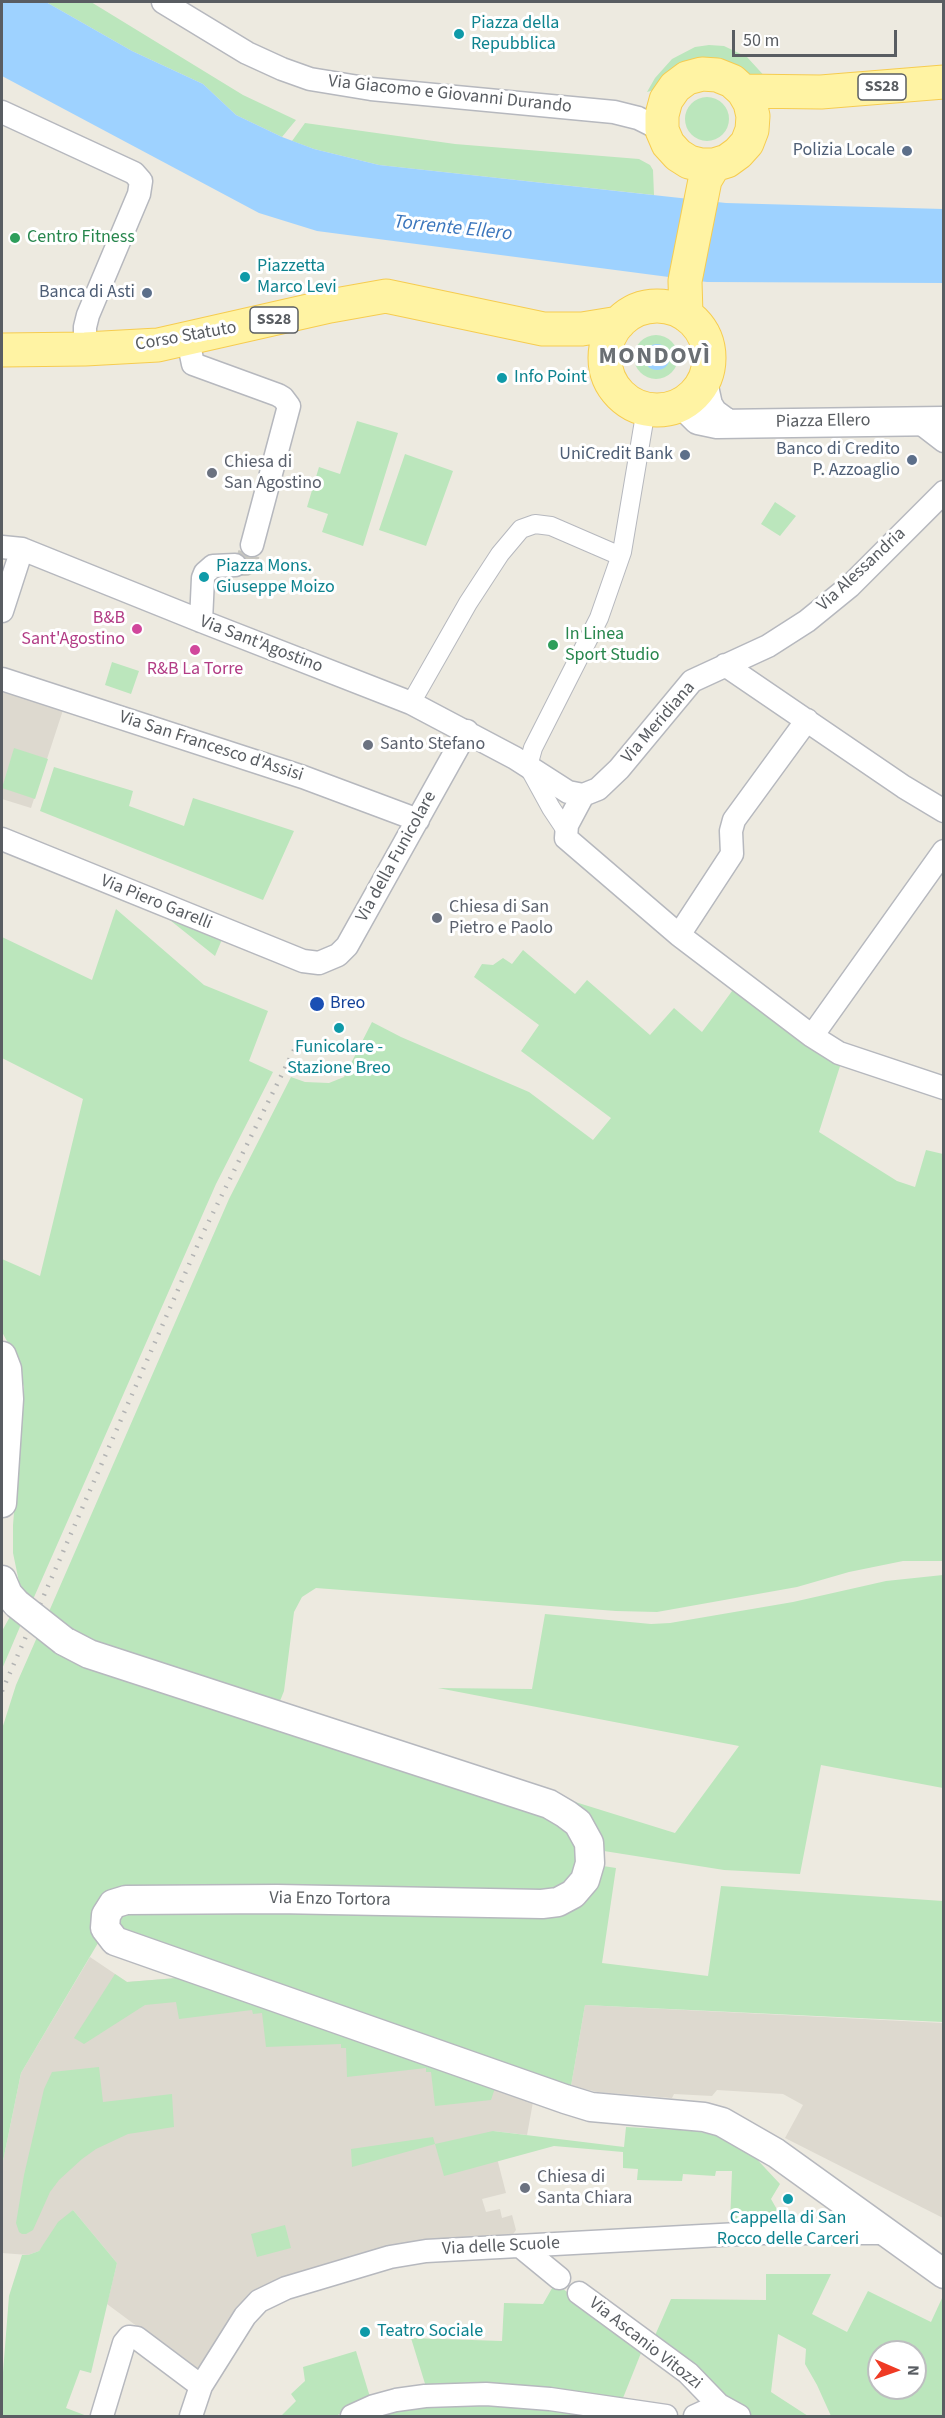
<!DOCTYPE html>
<meta charset="utf-8">
<style>
body{margin:0}
#map{position:relative;width:945px;height:2418px;overflow:hidden;background:#edeae0;font-family:"Source Sans 3",sans-serif}
canvas{display:block}
.frame{position:absolute;inset:0;border:3px solid #595d62;pointer-events:none}
.north{position:absolute;left:867px;top:2340px;width:60px;height:60px;box-sizing:border-box;background:#fff;border:2px solid #bdbec0;border-radius:50%;rotate:92deg;font-size:16px;font-weight:700;line-height:24px;text-align:center;color:#595d62}
.north::after{content:'';display:block;margin:auto;width:21px;height:27px;background:#ef3a24;clip-path:polygon(50% 0,100% 100%,50% 72%,0 100%)}
.scale{position:absolute;left:732px;top:30px;width:165px;height:27px;box-sizing:border-box;border:3px solid #595d62;border-top:0;padding-left:8px;font-size:18px;line-height:21px;white-space:nowrap;color:#595d62;-webkit-text-stroke:4px #fff;paint-order:stroke}
</style>
<div id="map">
<canvas width="945" height="2418"></canvas>
<div class="frame"></div>
<div class="north">N</div>
<div class="scale">50 m</div>
</div>
<script>
const ctx = document.querySelector('canvas').getContext('2d');
ctx.lineJoin = 'round';
function fill(path, color) { ctx.fillStyle = color; ctx.fill(path, 'evenodd'); }
const poly = rows => new Path2D(rows.map(r => 'M' + r).join(''));
function strokePath(path, color, width, dash) { ctx.strokeStyle = color; ctx.lineWidth = width; ctx.lineCap = dash ? 'butt' : 'round'; ctx.setLineDash(dash || []); ctx.stroke(path); }
function drawText(font, color, halo, rows, align = 'center') {
  ctx.font = font + ' "Source Sans 3",sans-serif'; ctx.lineWidth = 6; ctx.setLineDash([]); ctx.textBaseline = 'middle'; ctx.strokeStyle = halo; ctx.fillStyle = color; for (const [text, x, y, turn = 0] of rows) {
    ctx.save(); ctx.translate(x, y); ctx.rotate((+turn || 0) * Math.PI / 180); ctx.textAlign = isNaN(turn) ? turn : align; if (halo) ctx.strokeText(text, 0, 0); ctx.fillText(text, 0, 0); ctx.restore();
  }
}
fill(poly([
 [2,689,64,707,31,808,2,799],
 [90,1957,127,1982,177,1978,533,2102,527,2135,493,2131,498,2162,506,2193,482,2199,486,2212,500,2209,502,2218,512,2215,516,2230,511,2237,286,2279,248,2296,200,2373,107,2304,117,2263,73,2210,39,2251,28,2255,2,2253,2,2166,21,2073],
 [585,2005,943,2023,943,2218,785,2138,803,2105,783,2094,717,2090,712,2096,674,2094,672,2098,598,2092,571,2086]
]), '#ddd9cf');
fill(poly([
 [46,2,91,2,243,95,296,120,282,137,236,115,203,84,132,51],
 [709,45,724,46,747,57,769,81,665,87,647,92,655,78,672,59,695,47],
 '685 119a22 22 0 1 1 44 0a22 22 0 1 1-44 0Z',
 [305,123,455,144,639,159,650,165,653,170,654,195,379,165,314,149,292,141],
 '634 357a22 22 0 1 1 44 0a22 22 0 1 1-44 0Z',
 [591,363,601,369,611,391,633,409,639,419,615,411,601,399,591,373],
 [357,421,398,433,363,546,322,532,328,514,307,507,319,467,340,474],
 [405,454,453,471,426,546,379,530],
 [775,502,796,516,780,536,761,524],
 [112,662,139,671,131,694,105,685],
 [14,748,48,759,35,799,2,788],
 [54,767,133,791,129,806,184,826,193,798,294,831,263,900,40,811],
 [116,909,204,985,268,1011,249,1061,273,1072,216,1184,31,1604,19,1582,13,1553,13,1525,24,1387,14,1354,2,1332,2,1259,40,1276,83,1099,2,1058,2,937,92,980],
 [161,913,223,937,215,956],
 [523,950,575,994,587,980,650,1035,674,1008,702,1032,735,987,841,1063,819,1132,897,1181,915,1187,926,1150,943,1154,943,1561,903,1561,849,1572,797,1587,657,1612,616,1611,316,1588,302,1597,294,1612,284,1691,278,1706,76,1636,47,1616,229,1199,291,1077,305,1082,329,1083,344,1077,372,1022,401,1037,529,1092,593,1140,611,1118,521,1051,539,1025,474,977,482,964,493,965,503,958,512,964],
 [943,1575,943,1788,821,1765,800,1874,724,1870,604,1851,597,1827,590,1816,572,1801,675,1833,739,1746,438,1688,532,1689,545,1614,651,1624,670,1623,793,1602,886,1581],
 [12,1613,22,1622,2,1669,2,1631],
 [38,1635,549,1818,574,1838,577,1853,575,1867,568,1879,556,1887,541,1892,121,1890,94,1927,98,1943,21,2073,2,2166,2,1729,16,1685],
 [603,1866,616,1868,602,1963,708,1976,721,1886,943,1901,943,2022,585,2005,571,2086,130,1934,121,1928,120,1924,119,1919,125,1911,562,1914,575,1909,594,1892],
 [115,1974,127,1982,177,1978,495,2088,491,2100,435,2106,431,2072,426,2072,426,2068,347,2077,346,2048,341,2048,341,2044,266,2047,262,2013,253,2014,252,2010,179,2019,176,2002,145,2005,84,2044,74,2038],
 [99,2067,103,2102,172,2094,174,2127,128,2134,96,2149,82,2159,59,2180,50,2192,33,2230,26,2234,22,2234,19,2232,16,2223,24,2175,44,2089,52,2072],
 [626,2127,697,2131,724,2138,752,2154,780,2184,771,2199,779,2213,730,2224,732,2171,716,2171,715,2176,683,2174,682,2181,637,2180,638,2169,623,2168,623,2152,554,2146,444,2176,435,2144,352,2167,351,2149,433,2137,435,2144,493,2131,624,2147],
 [73,2210,117,2263,91,2373,80,2370,66,2408,87,2416,2,2416,2,2385,9,2296,22,2255,28,2255,39,2251,58,2222],
 [285,2225,291,2248,257,2257,251,2234],
 [766,2274,831,2274,812,2314,847,2332,868,2291,931,2322,943,2296,943,2416,831,2416,817,2385,805,2364,806,2349,778,2334,771,2392,808,2416,751,2416,728,2403,653,2340,671,2299,766,2300],
 [879,2352,915,2352,915,2388,879,2388],
 [555,2283,643,2348,621,2403,426,2387,411,2338,502,2341,504,2303,543,2304],
 [356,2351,370,2397,336,2416,281,2416,296,2401,291,2394,305,2381,303,2367],
 [484,2402,622,2416,370,2416,398,2409]
]), '#bbe6bc');
fill(poly([
 [2,2,46,2,132,51,203,84,236,115,282,137,314,149,379,165,726,203,943,209,943,283,707,282,317,231,259,213,2,76],
 '644 357a13 13 0 1 1 26 0a13 13 0 1 1-26 0Z'
]), '#9ed2ff');
strokePath(poly([
 [235,565,245,565,252,545]
]), '#c8c7c0', 22, [22, 11]);
const pedestrian = poly([
 [411,703,468,603,500,554,521,529,535,524,551,526,618,555],
 [565,829,551,808,528,766,533,748,599,618,622,552,646,409]
]);
const minor = poly([
 [163,2,247,53,282,69,310,79,371,89,614,112,638,118,662,130],
 [2,112,134,173,141,181,139,194,88,315,85,327,85,349],
 [188,340,193,364,278,395,283,398,289,406,252,545],
 [918,421,944,441],
 [2,547,22,549,201,621,411,703,515,758,568,792,583,795,598,789,619,769,692,681,768,646,807,621,850,586,944,492],
 [2,611,22,549],
 [201,621,203,578,205,573,213,566,235,565],
 [725,665,904,787,944,811],
 [2,679,303,777,418,820],
 [583,795,567,825,566,838,679,935,812,1036,839,1053,944,1088],
 [2,839,303,961,319,963,338,955,347,946,467,731],
 [679,935,732,854,731,831,734,820,807,720],
 [812,1036,944,851],
 [520,2246,559,2278],
 [579,2293,688,2373,719,2405,739,2416],
 [102,2416,124,2343,129,2337,137,2338,201,2386],
 [191,2416,201,2386,245,2316,259,2301,286,2288,390,2257,426,2251,757,2233,886,2233],
 [352,2416,374,2406,396,2400,425,2396,486,2394,550,2399,666,2416],
 [695,2416,719,2405]
]);
const tertiary = poly([
 [703,382,708,405,713,413,728,424],
 [682,404,698,420,717,424,944,421],
 [2,1356,7,1369,9,1399,2,1503],
 [2,1580,8,1594,17,1604],
 [64,1641,89,1654,549,1804,566,1814,578,1823,589,1843,590,1863,585,1880,573,1894,558,1902,542,1904,277,1899,126,1900,113,1904,106,1915,105,1928,115,1941,565,2099,591,2107,704,2117,722,2122,776,2153,944,2274]
]);
const primary = poly([
 [743,91,821,92,944,82],
 '605 358a52 52 0 1 1 104 0a52 52 0 1 1-104 0Z',
 [686,315,685,281,705,180,714,165,727,161,738,153,747,143,752,130,753,116,750,103,743,91,732,81,717,75,702,74,687,78,675,87,666,100,662,115,662,130,668,144,678,155,689,162,701,165,714,165],
 [2,350,85,349,158,345,330,306,386,296,543,329,582,329,619,323]
]);
strokePath(pedestrian, '#b6b8be', 20);
strokePath(minor, '#b6b8be', 25);
strokePath(tertiary, '#b6b8be', 31);
strokePath(primary, '#f6cc50', 35);
strokePath(pedestrian, '#fff', 18);
strokePath(minor, '#fff', 22);
strokePath(tertiary, '#fff', 28);
strokePath(primary, '#fff3a3', 33);
strokePath(poly([
 [2,1691,202,1235,296,1046]
]), '#b2b3b3', 4.5, [1.5, 8]);
const tertiaryBridge = poly([
 [17,1604,64,1641]
]);
strokePath(tertiaryBridge, '#b6b8be', 31, []);
strokePath(tertiaryBridge, '#fff', 28);
for (const [x, y, r, color] of [
 [459,34,6,"#0f9aa8"],
 [907,151,6,"#5c6f8a"],
 [15,238,6,"#2e9e5b"],
 [245,277,6,"#0f9aa8"],
 [147,293,6,"#5c6f8a"],
 [502,378,6,"#0f9aa8"],
 [685,455,6,"#5c6f8a"],
 [912,460,6,"#5c6f8a"],
 [212,473,6,"#6b7280"],
 [204,577,6,"#0f9aa8"],
 [137,629,6,"#d1479c"],
 [553,645,6,"#2e9e5b"],
 [195,650,6,"#d1479c"],
 [368,745,6,"#6b7280"],
 [437,918,6,"#6b7280"],
 [317,1004,8,"#1a4fb4"],
 [339,1028,6,"#0f9aa8"],
 [525,2188,6,"#6b7280"],
 [788,2199,6,"#0f9aa8"],
 [365,2332,6,"#0f9aa8"]
]) { const dot = new Path2D(); dot.arc(x, y, r, 0, 2 * Math.PI); ctx.fillStyle = color; ctx.fill(dot); strokePath(dot, '#fff', 2); }
for (const [x, y, w] of [
 [882,87,48],
 [274,320,48]
]) { const box = new Path2D(); box.roundRect(x - w / 2, y - 13, w, 26, 4.5); ctx.fillStyle = '#fff'; ctx.fill(box); strokePath(box, '#595d62', 1.5); }
drawText('bold 16px', '#595d62', null, [
 ["SS28",882,87],
 ["SS28",274,320]
]);
drawText('18px', '#0d838f', '#fff', [
 ["Piazza della",471,24],
 ["Repubblica",471,45],
 ["Piazzetta",257,267],
 ["Marco Levi",257,288],
 ["Info Point",514,378],
 ["Piazza Mons.",216,567],
 ["Giuseppe Moizo",216,588],
 ["Funicolare -",339,1048,"center"],
 ["Stazione Breo",339,1069,"center"],
 ["Cappella di San",788,2219,"center"],
 ["Rocco delle Carceri",788,2240,"center"],
 ["Teatro Sociale",377,2332]
], 'left');
drawText('18px', '#595d62', '#fff', [
 ["Via Giacomo e Giovanni Durando",450,95,6],
 ["Corso Statuto",186,337,-10],
 ["Piazza Ellero",823,422,-1],
 ["Via Alessandria",862,570,-43],
 ["Via Sant'Agostino",261,645,21],
 ["Via Meridiana",659,723,-49],
 ["Via San Francesco d'Assisi",211,747,18],
 ["Via della Funicolare",397,857,-61],
 ["Via Piero Garelli",156,903,22],
 ["Via Enzo Tortora",330,1900,1],
 ["Via delle Scuole",501,2247,-3],
 ["Via Ascanio Vitozzi",645,2344,38]
]);
drawText('18px', '#4e5e75', '#fff', [
 ["Polizia Locale",895,151],
 ["Banca di Asti",135,293],
 ["Banco di Credito",900,450],
 ["P. Azzoaglio",900,471],
 ["UniCredit Bank",673,455]
], 'right');
drawText('18px', '#27864d', '#fff', [
 ["Centro Fitness",27,238],
 ["In Linea",565,635],
 ["Sport Studio",565,656]
], 'left');
drawText('18px', '#5b616d', '#fff', [
 ["Chiesa di",224,463],
 ["San Agostino",224,484],
 ["Santo Stefano",380,745],
 ["Chiesa di San",449,908],
 ["Pietro e Paolo",449,929],
 ["Chiesa di",537,2178],
 ["Santa Chiara",537,2199]
], 'left');
drawText('18px', '#b23c85', '#fff', [
 ["B&B",125,619],
 ["Sant'Agostino",125,640],
 ["R&B La Torre",195,670,"center"]
], 'right');
drawText('18px', '#164399', '#fff', [
 ["Breo",330,1004]
], 'left');
drawText('italic 20px', '#3b76bd', '#fff', [
 ["Torrente Ellero",453,229,6]
]);
ctx.letterSpacing = '1.5px';
drawText('bold 24px', '#6a6f74', '#fff', [
 ["MONDOVÌ",655,358]
]);
ctx.letterSpacing = '0px';
</script>
